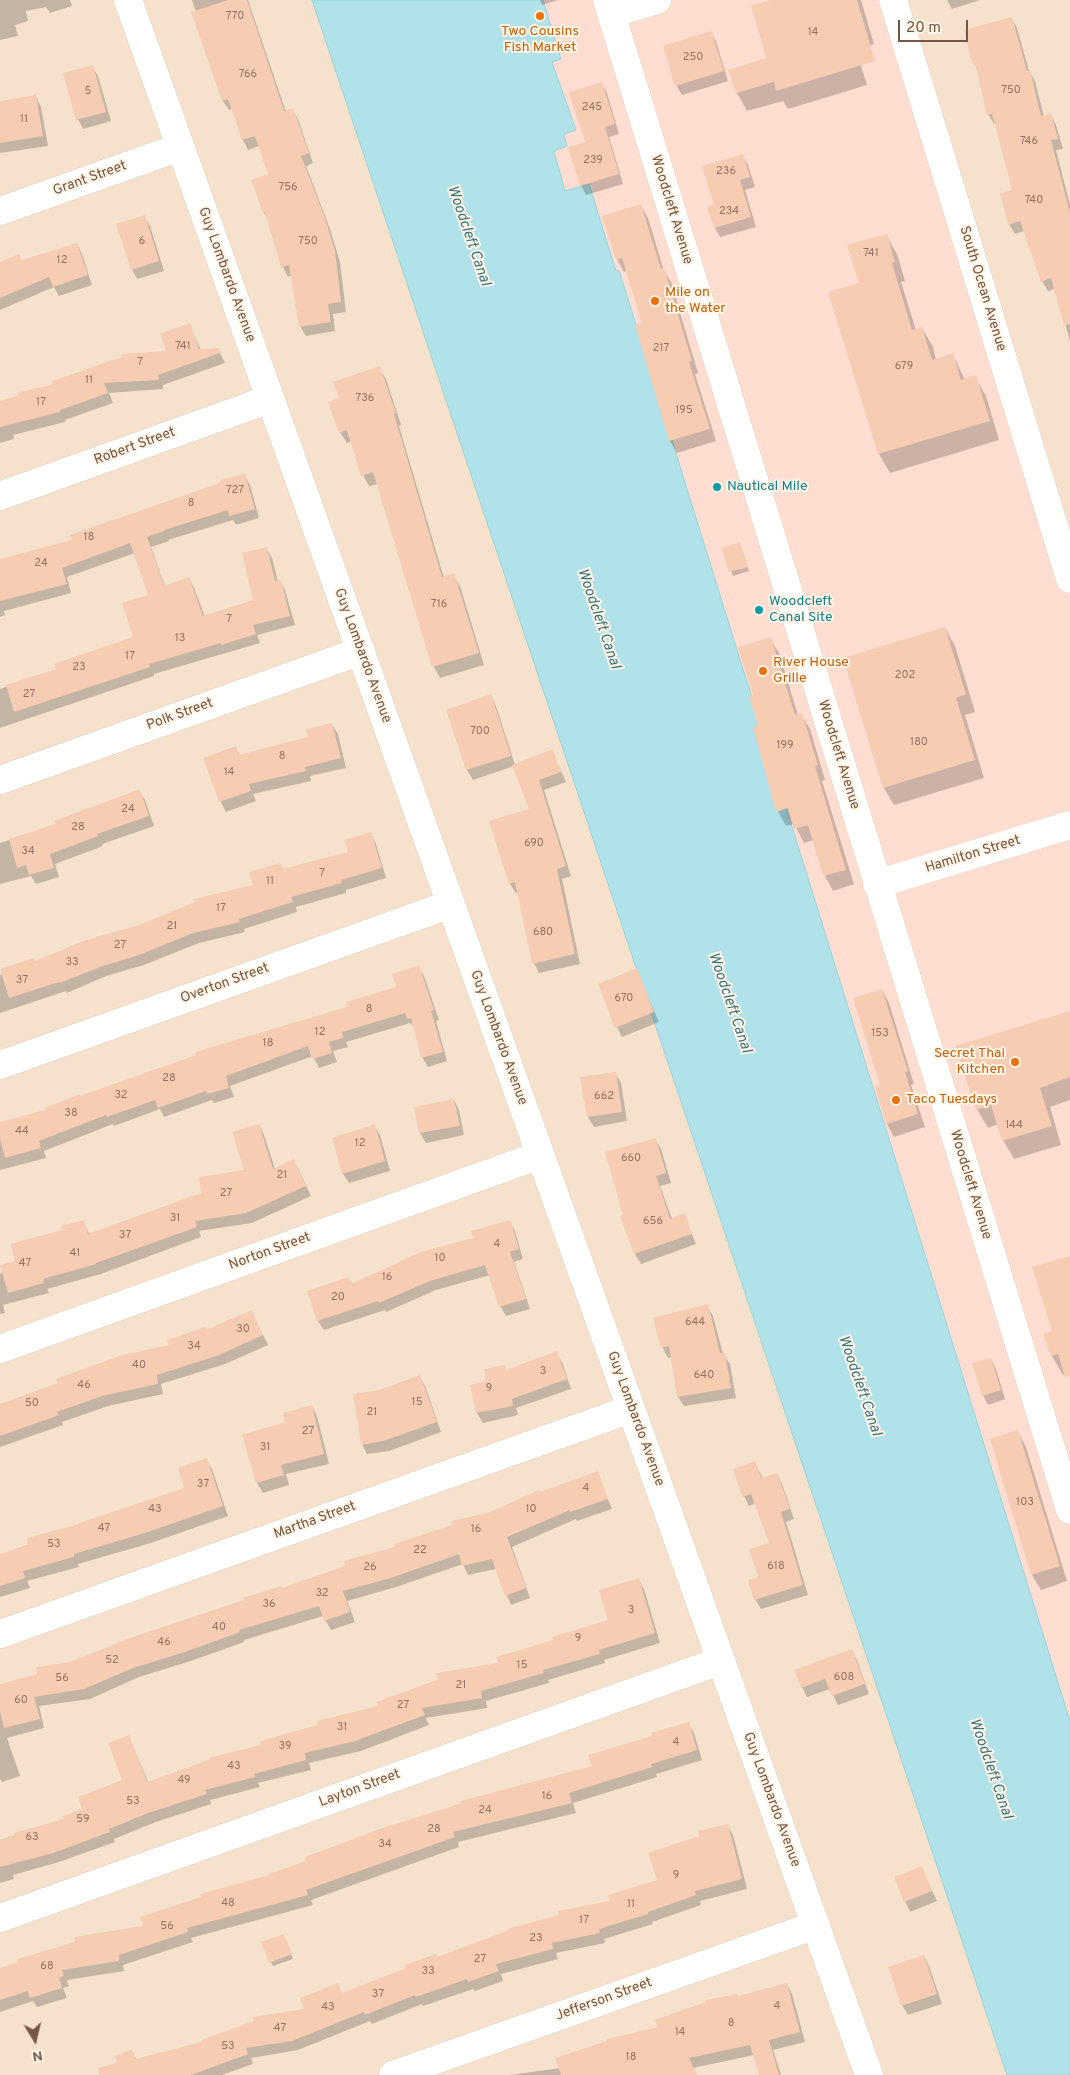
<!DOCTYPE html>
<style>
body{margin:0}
#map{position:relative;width:1070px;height:2075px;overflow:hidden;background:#fef1de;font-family:Overpass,sans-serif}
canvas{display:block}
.north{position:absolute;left:10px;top:2015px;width:50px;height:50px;-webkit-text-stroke:4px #fff4e6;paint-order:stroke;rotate:171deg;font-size:14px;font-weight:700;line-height:20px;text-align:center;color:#755544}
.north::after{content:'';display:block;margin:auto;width:18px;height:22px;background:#755544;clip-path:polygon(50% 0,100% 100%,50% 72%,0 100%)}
.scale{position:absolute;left:898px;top:20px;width:70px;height:22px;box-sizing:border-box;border:2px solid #755544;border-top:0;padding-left:6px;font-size:15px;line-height:18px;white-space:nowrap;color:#755544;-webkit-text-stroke:4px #fff4e6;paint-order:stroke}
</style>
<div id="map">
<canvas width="1070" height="2075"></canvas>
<div class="north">N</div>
<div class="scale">20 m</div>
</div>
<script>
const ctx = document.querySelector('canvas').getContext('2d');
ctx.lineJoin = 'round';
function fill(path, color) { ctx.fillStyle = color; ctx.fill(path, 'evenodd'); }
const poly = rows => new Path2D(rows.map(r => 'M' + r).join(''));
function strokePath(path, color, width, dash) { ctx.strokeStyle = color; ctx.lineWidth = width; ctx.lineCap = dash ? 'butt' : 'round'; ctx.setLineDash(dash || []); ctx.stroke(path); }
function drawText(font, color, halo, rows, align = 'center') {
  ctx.font = font + ' Overpass,sans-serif'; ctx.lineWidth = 4; ctx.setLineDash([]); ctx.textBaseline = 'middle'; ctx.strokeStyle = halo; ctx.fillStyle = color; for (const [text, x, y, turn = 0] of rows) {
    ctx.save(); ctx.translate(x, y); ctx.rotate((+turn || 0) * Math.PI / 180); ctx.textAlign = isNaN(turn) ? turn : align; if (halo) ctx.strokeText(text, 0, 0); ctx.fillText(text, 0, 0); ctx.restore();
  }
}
fill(poly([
 [0,0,312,0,1007,2075,0,2075],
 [899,0,1070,0,1070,570]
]), '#f6e2cc');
fill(poly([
 [543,0,899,0,1070,570,1070,1721,619,270,616,271,589,185,565,191,554,151,563,134,576,130,552,62,561,59]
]), '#ffded1');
const water = poly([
 [312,0,543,0,561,59,552,62,576,130,564,134,567,146,554,151,565,191,589,184,616,271,619,270,1070,1721,1070,2075,1007,2075,312,0]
]);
fill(water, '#b1e2e9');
strokePath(water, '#97d2db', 1);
fill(poly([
 [0,0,70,0,72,6,50,13,46,7,26,11,28,21,15,25,18,36,0,40],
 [192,0,248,0,286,112,292,109,298,119,313,163,306,166,330,229,340,262,346,312,333,314,335,331,306,336,300,326,292,275,288,277,283,267,269,221,264,213,269,175,259,146,248,150,243,140,232,109,229,110,223,101,193,13,196,12],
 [540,0,558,0,542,5],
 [775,0,861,0,874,44,856,49,867,85,788,109,783,101,747,111,737,93,730,71,768,59],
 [947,0,980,0,952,9],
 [1012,19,1017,28,1029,71,1035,81,1044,117,1051,115,1056,125,1063,149,1056,150,1070,205,1070,283,1048,291,1042,281,1025,231,1015,234,1009,224,1013,191,996,124,994,124,988,114,978,70,974,63],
 [711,32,716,42,728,81,682,95,676,85],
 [92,66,98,76,111,121,83,129,78,119],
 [602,84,607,93,619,134,609,137,623,184,586,195,581,185,586,143],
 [36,97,41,107,48,146,0,153,0,102],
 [742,155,748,165,755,187,745,190,756,227,720,237,715,228,716,206],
 [641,206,648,218,664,271,671,282,698,373,695,374,716,441,677,453,670,441,637,326,644,323,627,271,624,272,617,259],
 [144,216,150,226,164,271,137,279,132,269],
 [886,235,897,254,905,281,901,282,916,330,922,328,933,347,936,360,953,355,965,380,975,377,986,396,999,440,890,473,879,454,830,293,860,284],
 [77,244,82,254,92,285,59,296,54,287,0,310,0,264,22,261],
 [1070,306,1070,341,1061,309],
 [189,325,201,350,218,349,225,363,163,385,163,389,109,393,113,403,65,420,65,422,13,435,14,439,0,443,0,403,168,352],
 [379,368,386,379,401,425,399,426,444,578,453,575,460,586,484,665,440,678,434,667,378,484,369,486,363,475,352,441,347,443,340,432,340,399],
 [244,475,250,485,259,518,236,525,233,520,168,540,169,541,151,547,165,587,189,578,194,588,205,617,254,600,267,549,272,558,278,582,280,581,285,590,295,625,257,635,260,643,154,674,154,676,0,728,0,689,58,670,134,637,150,596,135,553,67,577,71,593,4,611,5,615,0,617,0,561,73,541],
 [740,543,749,571,733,576,723,548],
 [945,628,955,646,975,712,965,715,984,778,894,805,884,788,845,658],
 [770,639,779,653,798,715,801,714,810,729,825,780,822,781,854,884,833,891,825,876,814,840,804,843,794,824,786,826,778,811,754,696],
 [491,696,496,706,515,765,552,751,566,782,544,790,571,876,562,879,580,964,539,973,534,963,518,893,516,893,510,884,491,822,530,810,514,766,473,780,467,770,447,710],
 [332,725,338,734,346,768,310,776,311,781,253,794,256,801,226,812,221,802,205,759,235,748,240,756,309,738],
 [139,791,145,800,154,826,102,844,103,846,55,864,59,877,36,884,31,876,0,884,0,843,57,825],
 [371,834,376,844,386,878,346,890,346,893,296,907,297,912,244,929,245,932,199,943,144,965,106,976,67,993,66,991,0,1013,0,975,254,886,280,864,283,870,349,853],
 [418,966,424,976,439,1020,436,1021,447,1061,428,1067,422,1057,415,1028,410,1023,346,1042,348,1047,333,1051,337,1062,319,1068,313,1056,230,1086,234,1097,214,1103,212,1100,164,1117,160,1109,114,1126,113,1124,44,1151,46,1158,0,1170,0,1124,47,1111,80,1097,349,1008,397,987],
 [636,970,659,1022,622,1037,617,1027],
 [882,990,889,1003,914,1084,911,1085,925,1127,894,1137,887,1124,876,1088,881,1086],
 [1070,1013,1070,1100,1050,1107,1061,1145,1014,1159,1003,1140,998,1124,988,1128,977,1109],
 [615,1073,621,1083,627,1121,594,1127,588,1117,582,1078],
 [454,1100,459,1110,464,1135,426,1143,420,1133,415,1108],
 [259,1125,264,1135,275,1169,299,1170,311,1196,252,1223,199,1231,201,1237,101,1274,47,1289,49,1293,3,1305,5,1313,0,1314,0,1274,63,1231,83,1222,90,1235,203,1194,246,1171],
 [374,1125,380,1135,390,1171,349,1183,343,1174],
 [655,1139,661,1149,671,1183,660,1186,672,1219,684,1215,696,1244,641,1264,635,1254,622,1216,624,1216],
 [509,1221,515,1231,523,1259,514,1262,530,1309,506,1316,501,1307,490,1275,436,1290,386,1312,385,1310,324,1330,318,1321,348,1278,352,1284,475,1239],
 [1070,1257,1070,1373,1063,1375,1052,1356,1045,1335,1053,1332],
 [707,1306,713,1316,723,1354,730,1364,736,1398,684,1406,678,1397,672,1357,668,1358,663,1348,655,1319],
 [251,1311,268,1345,225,1364,161,1384,163,1394,108,1406,62,1422,63,1425,0,1447,0,1407,170,1346],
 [556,1353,562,1362,571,1389,516,1408,518,1415,483,1423,477,1413,471,1386,488,1382,504,1366,506,1371],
 [991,1359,996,1369,1005,1399,988,1405,983,1395],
 [420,1377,425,1386,441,1432,389,1451,367,1454,362,1444,379,1391],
 [312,1407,317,1416,329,1464,286,1474,289,1485,263,1493,257,1483,244,1435,287,1423],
 [1018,1432,1026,1447,1067,1581,1041,1590,1032,1575,991,1440],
 [206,1460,212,1469,228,1516,151,1543,78,1564,79,1567,27,1581,30,1588,0,1597,0,1555,186,1488],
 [755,1463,763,1479,777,1474,782,1484,794,1519,786,1522,808,1595,761,1609,755,1599,759,1578,770,1544,756,1503,749,1506,744,1496],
 [597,1473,612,1509,577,1521,576,1519,512,1547,530,1598,511,1605,496,1569,468,1575,463,1564,396,1587,347,1601,355,1622,331,1630,323,1616,244,1640,244,1642,191,1661,139,1677,90,1699,39,1706,44,1728,7,1738,20,1776,2,1782,0,1779,0,1685,38,1675,282,1590],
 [638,1579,644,1589,660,1643,604,1660,605,1663,548,1680,549,1683,486,1701,487,1708,426,1718,429,1725,361,1751,309,1763,311,1770,258,1783,260,1787,210,1800,211,1804,156,1822,114,1839,115,1842,59,1862,13,1875,14,1879,0,1883,0,1840,66,1820,84,1810,123,1781,129,1737,148,1782,379,1707,500,1664,554,1641,610,1621],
 [852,1651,857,1660,869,1694,838,1705,830,1689,807,1697,802,1687],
 [688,1723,694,1733,702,1760,656,1774,657,1777,573,1803,576,1813,458,1842,459,1847,311,1900,313,1905,191,1938,193,1942,123,1965,124,1971,67,1980,69,1986,63,1988,67,1998,37,2007,33,2001,0,2012,0,1970,144,1927,393,1827,593,1767,653,1737],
 [727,1825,733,1835,747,1889,700,1901,701,1905,652,1922,653,1924,604,1939,605,1943,556,1953,558,1959,501,1974,503,1981,475,1991,473,1989,423,2006,422,2004,372,2024,370,2021,298,2050,251,2058,253,2064,222,2075,109,2075,132,2051,137,2060,203,2043,306,2010,337,1985,342,1994,437,1958,611,1902,659,1880,701,1837],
 [921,1868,937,1901,910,1912,895,1878],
 [286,1940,293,1959,273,1966,271,1962],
 [924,1956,929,1966,942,2004,908,2015,902,2005],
 [787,1984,792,1994,805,2042,773,2050,781,2075,761,2075,754,2055,693,2068,697,2075,510,2075,560,2068,738,1997]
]), '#0003');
fill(poly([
 [228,0,247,0,284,111,293,108,309,153,301,156,325,218,335,251,341,302,328,304,331,322,299,327,289,265,281,267,265,213,263,213,251,180,268,174,255,136,242,140,228,99,222,101,191,12],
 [770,0,857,0,875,61,776,91,774,82,736,93,728,70,766,58,751,6],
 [1012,17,1027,71,1030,70,1041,116,1051,113,1058,139,1051,140,1070,213,1070,324,1064,325,1051,278,1041,282,1020,221,1008,225,1000,193,1012,190,992,114,987,115,975,63,972,64,964,30],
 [711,31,724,71,675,86,663,46],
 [93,65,106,112,76,120,63,73],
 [602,82,615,124,605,127,619,174,580,186,568,147,585,142,569,92],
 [36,95,43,136,0,143,0,101],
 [743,154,750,177,740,180,751,217,714,228,707,207,714,205,702,166],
 [641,204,661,269,664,268,692,361,689,362,710,429,669,441,635,325,642,323,622,258,616,260,602,216],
 [145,215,159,261,131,270,116,224],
 [887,234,895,262,892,263,912,330,922,327,932,360,953,353,961,380,976,375,990,421,878,454,828,292,859,283,847,245],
 [77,243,88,275,53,287,49,277,0,298,0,262,19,254,22,260],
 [190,323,199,349,219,348,220,353,158,375,159,380,104,383,108,393,60,410,60,412,0,427,0,401,18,396,17,393,53,384,52,381,122,357,121,354,166,351,160,334],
 [380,366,396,413,394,414,442,577,454,573,479,653,432,667,373,472,361,476,347,430,339,433,328,402,339,398,333,382],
 [245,474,255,509,229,516,228,510,164,530,164,531,147,537,164,586,189,577,203,616,253,600,242,553,267,547,275,581,281,580,290,616,253,625,256,634,221,645,221,643,149,664,150,667,14,712,6,685,56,669,54,664,133,637,122,603,148,595,130,543,62,568,67,584,0,601,0,559,72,540,70,535,220,483,220,480],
 [740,542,748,567,729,572,722,548],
 [945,627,966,694,956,698,975,760,883,788,843,658],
 [771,637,795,715,802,713,818,765,815,766,846,870,823,876,808,825,794,829,788,808,776,812,753,727,758,726,749,696,753,695,738,647],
 [491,694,511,756,466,770,446,710],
 [332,723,341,758,305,767,306,771,249,784,251,791,219,802,203,758,236,746,239,755,308,737,306,729],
 [553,749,561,772,539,780,566,866,557,869,575,954,532,964,515,882,509,884,489,821,529,809,512,765],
 [140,789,149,816,97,834,98,836,50,854,54,868,29,875,26,865,17,868,9,839,55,824,54,821],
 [371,832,382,868,341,880,342,883,291,897,293,902,239,919,240,922,193,933,139,955,100,967,60,983,59,982,9,998,0,969,34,958,35,961,86,940,139,925,195,902,194,899,253,885,249,872,280,863,282,869,348,852,344,840],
 [419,965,434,1010,431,1011,443,1052,421,1058,411,1018,407,1019,405,1013,342,1032,343,1038,329,1042,332,1053,312,1059,308,1046,226,1076,229,1088,207,1094,206,1091,158,1108,155,1100,107,1117,106,1115,39,1141,41,1148,5,1158,0,1138,0,1122,45,1110,45,1108,80,1094,80,1096,196,1055,195,1052,347,1007,346,1002,396,987,392,974],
 [637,968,654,1012,615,1028,598,984],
 [882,989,908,1071,905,1072,918,1114,886,1124,875,1087,880,1085,853,998],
 [1070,1011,1070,1077,1040,1088,1052,1126,1002,1141,991,1105,976,1110,955,1046],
 [616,1072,622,1112,587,1117,580,1077],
 [454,1099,460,1126,419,1133,414,1107],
 [259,1124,273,1169,294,1159,306,1186,246,1213,195,1221,197,1227,96,1263,96,1264,43,1279,44,1283,8,1293,0,1265,15,1261,10,1244,62,1230,61,1226,84,1220,88,1234,201,1193,199,1177,244,1170,232,1132],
 [375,1124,385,1161,342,1174,332,1138],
 [656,1138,666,1173,656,1176,670,1219,685,1213,692,1234,634,1254,620,1216,623,1215,605,1152],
 [510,1220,519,1249,510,1252,526,1299,499,1307,485,1265,430,1281,379,1303,378,1301,317,1321,307,1291,349,1277,351,1284,421,1252,473,1238,471,1231],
 [1070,1256,1070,1376,1065,1377,1058,1354,1051,1356,1043,1334,1052,1331,1032,1267],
 [708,1304,720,1353,725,1353,731,1388,677,1397,669,1346,661,1348,653,1318],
 [252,1310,263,1335,219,1355,157,1375,158,1384,102,1396,57,1412,59,1415,0,1436,0,1404,58,1383,56,1379,119,1356,169,1345,167,1340,205,1327,206,1330],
 [557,1351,567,1379,512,1399,513,1406,476,1413,470,1385,486,1381,484,1369,505,1365,506,1370],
 [991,1358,1001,1390,982,1396,972,1363],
 [420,1375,437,1422,383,1441,361,1445,353,1394,379,1390],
 [312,1405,324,1454,281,1465,284,1475,256,1483,242,1435,285,1422,283,1413],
 [1018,1430,1060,1566,1031,1575,990,1439],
 [207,1458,223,1506,145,1533,74,1554,74,1557,23,1571,25,1578,0,1586,0,1554,28,1545,27,1538,79,1524,79,1523,184,1488,178,1468],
 [755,1461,761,1478,777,1473,790,1509,781,1512,803,1585,754,1600,748,1580,758,1577,749,1549,769,1543,751,1494,742,1497,733,1469],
 [598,1471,608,1499,570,1512,570,1510,507,1537,526,1588,505,1596,492,1559,462,1566,459,1554,391,1578,343,1591,350,1612,324,1621,319,1606,239,1630,240,1632,185,1652,133,1668,84,1689,34,1697,40,1719,4,1728,0,1711,0,1684,37,1674,36,1667,70,1662,130,1638,244,1600,243,1598,281,1586,282,1588,345,1566,344,1561,395,1547,394,1544,452,1525,451,1521,488,1513,539,1490,540,1492],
 [639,1578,655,1633,599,1650,600,1654,543,1670,544,1673,481,1691,482,1698,422,1708,425,1715,355,1741,305,1753,306,1760,254,1774,255,1777,205,1790,207,1794,151,1812,109,1829,110,1832,53,1853,0,1867,0,1840,15,1836,14,1833,64,1819,63,1816,82,1809,78,1797,122,1780,108,1743,129,1735,147,1782,209,1760,209,1758,261,1745,260,1741,318,1725,317,1721,378,1706,376,1702,437,1680,436,1673,498,1663,496,1657,553,1640,552,1637,608,1620,599,1590],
 [852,1649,865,1684,832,1696,825,1679,801,1688,794,1670],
 [689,1722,697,1750,651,1764,652,1767,569,1793,572,1803,453,1832,455,1837,306,1890,308,1895,187,1928,188,1932,119,1955,119,1961,62,1970,64,1976,59,1978,62,1988,30,1998,28,1991,0,2000,0,1968,18,1962,18,1959,75,1942,74,1937,143,1926,140,1917,201,1897,200,1894,270,1875,269,1874,306,1861,305,1857,393,1824,393,1825,462,1803,461,1801,592,1766,588,1755,652,1736,651,1733],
 [728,1824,742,1879,695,1891,696,1895,648,1912,648,1914,599,1929,600,1933,552,1943,553,1949,496,1964,499,1971,468,1982,467,1979,416,1997,415,1995,365,2015,364,2012,292,2041,246,2048,248,2054,191,2075,99,2075,98,2068,117,2063,115,2056,132,2049,136,2059,202,2042,201,2040,254,2021,253,2017,304,2009,300,1998,338,1983,342,1993,406,1968,404,1965,436,1954,437,1957,507,1931,507,1929,559,1915,558,1911,609,1901,608,1895,657,1880,648,1853,699,1836,698,1831],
 [922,1866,932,1891,904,1902,894,1877],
 [284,1934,292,1954,269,1963,261,1942],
 [924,1955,937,1994,901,2006,888,1967],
 [787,1983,800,2032,769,2040,779,2075,759,2075,750,2045,689,2058,697,2075,561,2075,555,2058,607,2041,607,2039,658,2027,655,2020,706,2002,706,2000,737,1994,738,1996]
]), '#f6ccb3');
const minor = poly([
 [128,0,869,2075],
 [607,0,1070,1510],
 [893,0,1070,579],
 [612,14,657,0],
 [0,211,180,147],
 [0,496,270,399],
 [0,780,361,651],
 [877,884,1070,825],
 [0,1065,451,904],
 [0,1349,540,1155],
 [0,1634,631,1409],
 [0,1918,720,1661],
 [393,2075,816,1925]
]);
strokePath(minor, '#e4cebc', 29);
strokePath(minor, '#fff', 28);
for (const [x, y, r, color] of [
 [540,16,5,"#e8710a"],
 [655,301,5,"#e8710a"],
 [717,487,5,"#0f9aa8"],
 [759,610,5,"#0f9aa8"],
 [763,671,5,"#e8710a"],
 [1015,1062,5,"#e8710a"],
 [896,1100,5,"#e8710a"]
]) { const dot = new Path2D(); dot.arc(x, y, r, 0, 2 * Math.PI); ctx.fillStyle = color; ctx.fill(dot); strokePath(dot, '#fff4e6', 2); }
drawText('11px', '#957360', null, [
 ["770",235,17],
 ["14",813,33],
 ["250",693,58],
 ["766",248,75],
 ["750",1011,91],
 ["5",88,92],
 ["245",592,108],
 ["11",24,120],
 ["746",1029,142],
 ["239",593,161],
 ["236",726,172],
 ["756",288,188],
 ["740",1034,201],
 ["234",729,212],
 ["6",142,242],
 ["750",308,242],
 ["741",871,254],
 ["12",62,261],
 ["741",183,347],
 ["217",661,349],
 ["7",140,363],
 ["679",904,367],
 ["11",89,381],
 ["736",365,399],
 ["17",41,403],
 ["195",684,411],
 ["727",235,491],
 ["8",191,504],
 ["18",89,538],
 ["24",41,564],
 ["716",439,605],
 ["7",229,620],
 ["13",180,639],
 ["17",130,657],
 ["23",79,668],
 ["202",905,676],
 ["27",29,695],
 ["700",480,732],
 ["180",919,743],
 ["199",785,746],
 ["8",282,757],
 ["14",229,773],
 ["24",128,810],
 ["28",78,828],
 ["690",534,844],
 ["34",28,852],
 ["7",322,874],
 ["11",270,882],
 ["17",221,909],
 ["21",172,927],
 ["680",543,933],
 ["27",120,946],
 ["33",72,963],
 ["37",22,981],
 ["670",624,999],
 ["8",369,1010],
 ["12",320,1033],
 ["153",880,1034],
 ["18",268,1044],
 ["28",169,1079],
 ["32",121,1096],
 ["662",604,1097],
 ["38",71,1114],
 ["144",1014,1126],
 ["44",22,1132],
 ["12",360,1144],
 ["660",631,1159],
 ["21",282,1176],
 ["27",226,1194],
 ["31",175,1219],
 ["656",653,1222],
 ["37",125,1236],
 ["4",497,1245],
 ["41",75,1254],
 ["10",440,1259],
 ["47",25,1264],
 ["16",387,1278],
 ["20",338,1298],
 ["644",695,1323],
 ["30",243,1330],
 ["34",194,1347],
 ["40",139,1366],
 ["3",543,1372],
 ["640",704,1376],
 ["46",84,1386],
 ["9",489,1389],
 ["15",417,1403],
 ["50",32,1404],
 ["21",372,1413],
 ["27",308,1432],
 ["31",265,1448],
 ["37",203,1485],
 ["4",586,1489],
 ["103",1025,1503],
 ["43",155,1510],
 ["10",531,1510],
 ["47",104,1529],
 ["16",476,1530],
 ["53",54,1545],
 ["22",420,1551],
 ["618",776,1567],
 ["26",370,1568],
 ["32",322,1594],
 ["36",269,1605],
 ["3",631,1611],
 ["40",219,1628],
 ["9",578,1639],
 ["46",164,1643],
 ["52",112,1661],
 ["15",522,1666],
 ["608",844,1678],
 ["56",62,1679],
 ["21",461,1686],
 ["60",21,1701],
 ["27",403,1706],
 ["31",342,1728],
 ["4",676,1743],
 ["39",285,1747],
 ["43",234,1767],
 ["49",184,1781],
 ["16",547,1797],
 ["53",133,1802],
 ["24",485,1811],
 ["59",83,1820],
 ["28",434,1830],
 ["63",32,1838],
 ["34",385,1845],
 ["9",676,1876],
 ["48",228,1904],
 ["11",631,1905],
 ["17",584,1921],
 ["56",167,1927],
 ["23",536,1939],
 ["27",480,1960],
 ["68",47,1967],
 ["33",428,1972],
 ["37",378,1995],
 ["4",777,2007],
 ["43",328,2008],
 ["8",731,2024],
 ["47",280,2029],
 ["14",680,2033],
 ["53",228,2047],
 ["18",631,2058]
]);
drawText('14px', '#c56008', '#fff4e6', [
 ["Two Cousins",540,32,"center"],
 ["Fish Market",540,48,"center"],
 ["Mile on",665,293],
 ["the Water",665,309],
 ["River House",773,663],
 ["Grille",773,679],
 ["Secret Thai",1005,1054,"right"],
 ["Kitchen",1005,1070,"right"],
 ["Taco Tuesdays",906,1100]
], 'left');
drawText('14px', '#755544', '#fff4e6', [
 ["Grant Street",90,179,-20],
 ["Woodcleft Avenue",671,210,73],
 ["Guy Lombardo Avenue",226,275,70],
 ["South Ocean Avenue",982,289,73],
 ["Robert Street",135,447,-20],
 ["Guy Lombardo Avenue",362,656,70],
 ["Polk Street",180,715,-20],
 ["Woodcleft Avenue",838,755,73],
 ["Hamilton Street",973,855,-17],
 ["Overton Street",225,984,-20],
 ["Guy Lombardo Avenue",498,1038,70],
 ["Woodcleft Avenue",970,1185,73],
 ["Norton Street",270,1252,-20],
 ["Guy Lombardo Avenue",635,1419,70],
 ["Martha Street",315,1521,-20],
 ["Layton Street",360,1789,-20],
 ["Guy Lombardo Avenue",771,1800,70],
 ["Jefferson Street",604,2000,-20]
]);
drawText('14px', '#0d838f', '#fff4e6', [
 ["Nautical Mile",727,487],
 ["Woodcleft",769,602],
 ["Canal Site",769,618]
], 'left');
drawText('italic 15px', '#37737d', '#fff4e6', [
 ["Woodcleft Canal",468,236,71],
 ["Woodcleft Canal",598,619,71],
 ["Woodcleft Canal",729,1003,71],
 ["Woodcleft Canal",859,1386,71],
 ["Woodcleft Canal",990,1769,71]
]);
</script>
